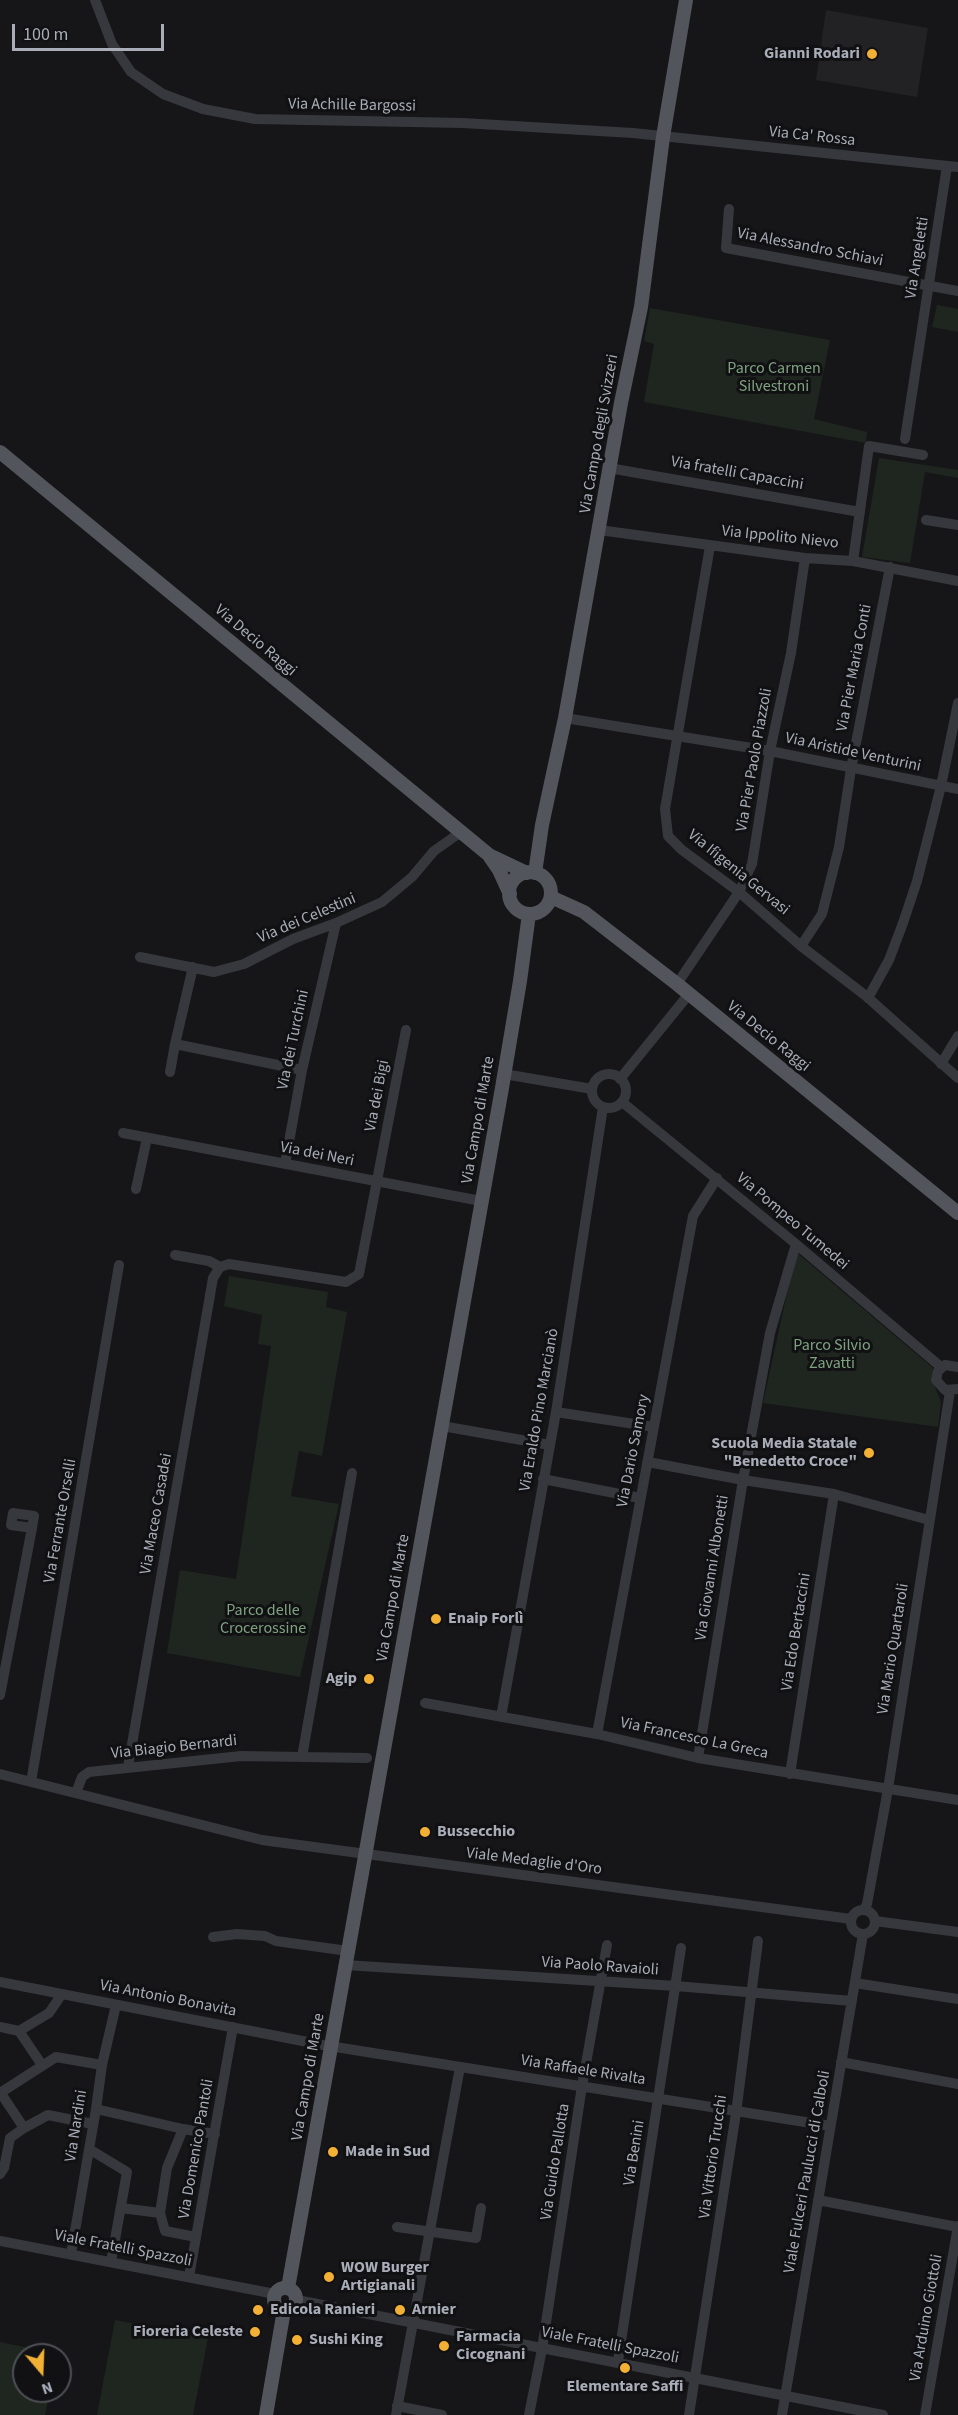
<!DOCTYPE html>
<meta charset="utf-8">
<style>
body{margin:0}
#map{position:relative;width:958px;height:2415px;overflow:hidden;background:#161618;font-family:"Source Sans 3",sans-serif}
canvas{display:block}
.north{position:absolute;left:12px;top:2343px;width:60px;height:60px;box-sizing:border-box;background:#111113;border:2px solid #4d4f55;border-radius:50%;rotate:161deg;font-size:16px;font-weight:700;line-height:24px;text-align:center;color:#a8adb8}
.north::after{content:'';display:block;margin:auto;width:21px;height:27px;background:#f2b134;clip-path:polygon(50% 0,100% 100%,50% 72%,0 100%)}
.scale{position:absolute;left:12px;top:24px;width:152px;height:27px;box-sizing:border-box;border:3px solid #a8adb8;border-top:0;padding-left:8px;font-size:18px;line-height:21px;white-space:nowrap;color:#a8adb8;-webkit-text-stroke:4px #111113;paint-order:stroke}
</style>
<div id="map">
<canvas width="958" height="2415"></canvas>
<div class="north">N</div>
<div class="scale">100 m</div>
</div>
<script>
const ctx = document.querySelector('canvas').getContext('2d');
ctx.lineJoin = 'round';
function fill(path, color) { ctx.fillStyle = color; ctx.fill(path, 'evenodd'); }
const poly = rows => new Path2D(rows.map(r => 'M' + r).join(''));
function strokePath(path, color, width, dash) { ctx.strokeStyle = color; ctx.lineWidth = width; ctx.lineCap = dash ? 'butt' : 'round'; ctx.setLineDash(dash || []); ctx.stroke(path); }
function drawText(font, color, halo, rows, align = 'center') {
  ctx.font = font + ' "Source Sans 3",sans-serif'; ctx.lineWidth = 6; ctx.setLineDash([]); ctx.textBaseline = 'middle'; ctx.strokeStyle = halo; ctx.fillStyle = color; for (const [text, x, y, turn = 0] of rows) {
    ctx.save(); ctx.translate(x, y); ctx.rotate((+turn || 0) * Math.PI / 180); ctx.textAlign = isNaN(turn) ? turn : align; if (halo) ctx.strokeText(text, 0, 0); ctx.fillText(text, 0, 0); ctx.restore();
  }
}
fill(poly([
 [826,10,928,28,917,97,816,80]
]), '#222225');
fill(poly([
 [937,305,958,309,958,332,932,327],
 [650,308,830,340,814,419,867,432,866,443,644,402,654,344,644,341],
 [879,458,958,470,958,478,925,472,910,563,862,557],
 [796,1252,933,1368,934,1384,941,1402,938,1427,763,1403],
 [229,1276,328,1292,326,1307,347,1312,322,1456,299,1451,291,1496,339,1504,300,1677,167,1653,180,1570,236,1579,271,1346,258,1344,262,1315,224,1306],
 [115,2320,208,2338,193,2415,97,2415],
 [0,2342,58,2354,24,2355,24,2391,50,2391,45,2415,0,2415]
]), '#1e261f');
strokePath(poly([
 [95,0,112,44,131,72,163,94,203,109,255,119,463,123,633,133,958,167],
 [729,209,726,248,958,291],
 [905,439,947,166],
 [609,468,860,512],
 [926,520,958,525],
 [599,530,805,558,853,561,958,581],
 [710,546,665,809,668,836,682,850,739,892,801,946,866,996,958,1078],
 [853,561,869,446,923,455],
 [565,718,770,751,958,789],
 [801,946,822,914,839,847,851,769,890,567],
 [140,957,214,972,244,964,293,939,336,923,382,902,412,877,434,851,461,832],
 [193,967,175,1044,302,1070],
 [677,984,739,892,752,864,770,751,791,653,805,558],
 [868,998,889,960,903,923,917,881,941,786,958,703],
 [941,1064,958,1036],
 [170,1072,175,1044],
 [504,1074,592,1089],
 '592 1091a17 17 0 1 1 34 0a17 17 0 1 1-34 0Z',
 [620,1079,689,994],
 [622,1102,796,1244,941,1367],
 [123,1133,481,1201],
 [285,1164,302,1070,336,923],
 [136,1189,147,1138],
 [175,1255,209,1261,220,1267,229,1264,346,1282,359,1274,406,1030],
 [958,1367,945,1365,938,1371,936,1380,945,1390,958,1389],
 [556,1412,654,1427],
 [442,1426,550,1445],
 [648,1462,743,1480,834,1494,929,1520],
 [543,1479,640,1498],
 [0,1695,32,1528,34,1516,13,1513,11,1525,32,1528],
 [425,1703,597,1734,698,1758,958,1800],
 [501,1717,556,1412,603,1107],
 [597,1734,693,1216,717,1178],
 [302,1757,352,1473],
 [698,1758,743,1480,770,1333,796,1244],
 [128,1767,213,1278,220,1267],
 [0,1774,262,1840,851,1919],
 [790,1774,834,1494],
 [31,1782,119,1265],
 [76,1793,82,1777,89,1772,241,1756,367,1758],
 '851 1922a12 12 0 1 1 24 0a12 12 0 1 1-24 0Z',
 [864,1910,867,1904,888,1789,950,1391],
 [875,1921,958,1932],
 [213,1937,237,1934,265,1936,276,1941,348,1951],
 [345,1965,676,1986,852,2001],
 [0,1982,323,2045,830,2126],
 [855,1983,958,1999],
 [0,2027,19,2031,49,2013,62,1994],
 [19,2031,42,2065],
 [841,2062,958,2084],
 [0,2092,24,2128],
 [0,2093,56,2057,102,2065],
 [96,2109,183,2129,215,2134],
 [183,2129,167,2168,160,2213,165,2231,196,2237],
 [89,2149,127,2172,111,2262],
 [0,2174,4,2168,10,2138,24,2128,48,2115,93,2124],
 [818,2200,958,2227],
 [121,2208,160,2213],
 [397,2227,476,2238,481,2208],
 [0,2241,275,2294],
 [71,2254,96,2109,102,2065,116,2005],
 [189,2277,233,2027],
 [297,2300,883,2415],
 [618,2361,681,1948],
 [397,2406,442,2415],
 [396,2415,460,2067],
 [529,2415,542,2349,582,2086,607,1945],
 [689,2415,736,2113,758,1941],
 [782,2415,863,1934],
 [925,2415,958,2226]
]), '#37383d', 10);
strokePath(poly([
 [0,452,489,855,527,873],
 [490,857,499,870,510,894],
 '509 893a21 21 0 1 1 42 0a21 21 0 1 1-42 0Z',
 [535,873,542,825,565,718,621,403,641,307,663,137,686,0],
 [551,897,584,912,677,984,958,1213],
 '274 2299a11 11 0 1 1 22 0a11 11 0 1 1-22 0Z',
 [288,2288,502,1088,520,981,529,914],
 [266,2415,284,2310]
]), '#53555c', 14);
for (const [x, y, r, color] of [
 [872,54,6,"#f2b134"],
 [869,1453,6,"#f2b134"],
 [436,1619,6,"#f2b134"],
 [369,1679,6,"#f2b134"],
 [425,1832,6,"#f2b134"],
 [333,2152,6,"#f2b134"],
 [329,2277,6,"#f2b134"],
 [258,2310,6,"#f2b134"],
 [400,2310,6,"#f2b134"],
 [255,2332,6,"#f2b134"],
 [297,2340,6,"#f2b134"],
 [444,2346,6,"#f2b134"],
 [625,2368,6,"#f2b134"]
]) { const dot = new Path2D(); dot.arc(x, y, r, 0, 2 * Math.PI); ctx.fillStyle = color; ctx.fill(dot); strokePath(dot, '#111113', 2); }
drawText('bold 16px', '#a8adb8', '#111113', [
 ["Gianni Rodari",860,54,"right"],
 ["Scuola Media Statale",857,1444,"right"],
 ["\"Benedetto Croce\"",857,1462,"right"],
 ["Enaip Forlì",448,1619],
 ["Agip",357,1679,"right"],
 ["Bussecchio",437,1832],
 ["Made in Sud",345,2152],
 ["WOW Burger",341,2268],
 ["Artigianali",341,2286],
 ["Edicola Ranieri",270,2310],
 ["Arnier",412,2310],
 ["Fioreria Celeste",243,2332,"right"],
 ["Farmacia",456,2337],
 ["Cicognani",456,2355],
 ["Sushi King",309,2340],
 ["Elementare Saffi",625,2387,"center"]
], 'left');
drawText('16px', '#a8adb8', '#111113', [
 ["Via Achille Bargossi",352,106,1],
 ["Via Ca' Rossa",812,137,6],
 ["Via Alessandro Schiavi",810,248,11],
 ["Via Angeletti",918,258,-81],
 ["Via Campo degli Svizzeri",600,434,-80],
 ["Via fratelli Capaccini",737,474,10],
 ["Via Ippolito Nievo",780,538,6],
 ["Via Decio Raggi",255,641,40],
 ["Via Pier Maria Conti",855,668,-79],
 ["Via Aristide Venturini",853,753,12],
 ["Via Pier Paolo Piazzoli",755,760,-80],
 ["Via Ifigenia Gervasi",738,873,39],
 ["Via dei Celestini",307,919,-23],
 ["Via Decio Raggi",768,1037,39],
 ["Via dei Turchini",294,1040,-78],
 ["Via dei Bigi",378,1096,-79],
 ["Via Campo di Marte",479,1120,-80],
 ["Via dei Neri",317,1155,11],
 ["Via Pompeo Tumedei",792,1222,40],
 ["Via Eraldo Pino Marcianò",540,1410,-80],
 ["Via Dario Samory",634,1451,-79],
 ["Via Maceo Casadei",157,1514,-80],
 ["Via Ferrante Orselli",61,1521,-80],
 ["Via Giovanni Albonetti",713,1568,-81],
 ["Via Campo di Marte",394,1598,-80],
 ["Via Edo Bertaccini",797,1632,-81],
 ["Via Mario Quartaroli",894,1649,-81],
 ["Via Francesco La Greca",694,1739,12],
 ["Via Biagio Bernardi",174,1748,-6],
 ["Viale Medaglie d'Oro",534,1862,7],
 ["Via Paolo Ravaioli",600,1967,4],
 ["Via Antonio Bonavita",168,1999,11],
 ["Via Raffaele Rivalta",583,2071,9],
 ["Via Campo di Marte",309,2077,-80],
 ["Via Nardini",77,2126,-81],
 ["Via Domenico Pantoli",197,2149,-80],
 ["Via Benini",635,2153,-81],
 ["Via Vittorio Trucchi",714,2157,-82],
 ["Via Guido Pallotta",556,2162,-81],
 ["Viale Fulceri Paulucci di Calboli",808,2172,-80],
 ["Viale Fratelli Spazzoli",123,2249,11],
 ["Via Arduino Giottoli",927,2318,-80],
 ["Viale Fratelli Spazzoli",610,2346,11]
]);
drawText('16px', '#7fa381', '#111113', [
 ["Parco Carmen",774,369],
 ["Silvestroni",774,387],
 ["Parco Silvio",832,1346],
 ["Zavatti",832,1364],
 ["Parco delle",263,1611],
 ["Crocerossine",263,1629]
]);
</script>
